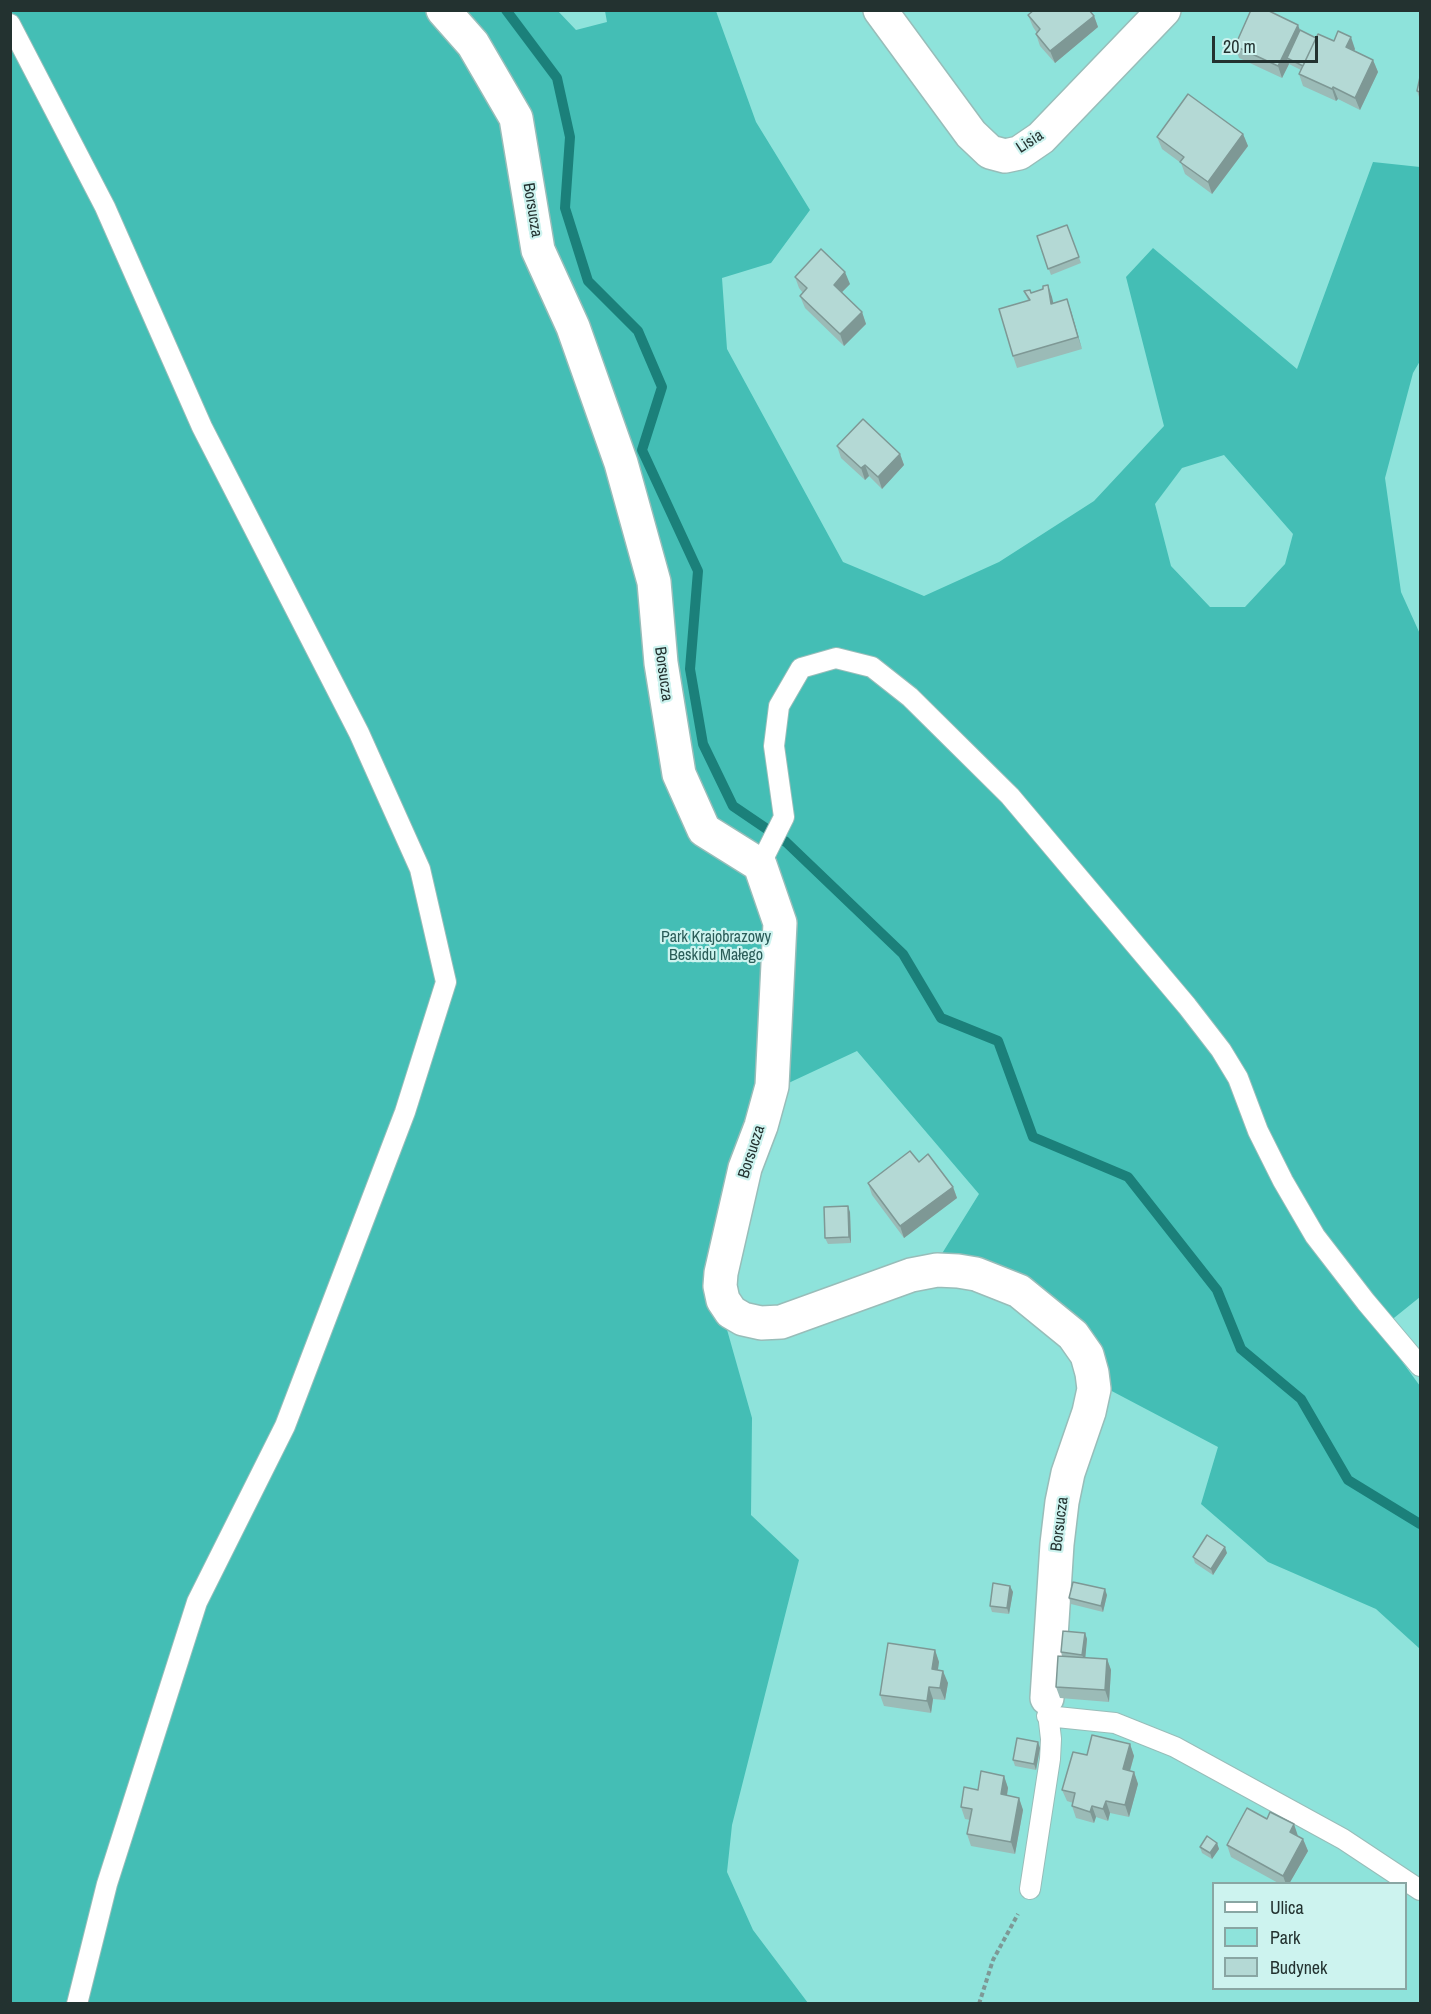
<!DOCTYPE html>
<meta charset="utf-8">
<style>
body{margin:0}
#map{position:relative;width:1431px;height:2014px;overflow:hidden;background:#cdf3ef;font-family:"Archivo Narrow",sans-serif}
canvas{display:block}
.frame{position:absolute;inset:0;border:12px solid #233230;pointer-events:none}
.legend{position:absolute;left:1212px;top:1882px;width:195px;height:108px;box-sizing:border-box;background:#cdf3ef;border:2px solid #89a6a3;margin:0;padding:8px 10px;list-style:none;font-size:18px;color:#233230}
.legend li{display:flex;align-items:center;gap:12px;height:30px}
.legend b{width:30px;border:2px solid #89a6a3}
.scale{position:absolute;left:1212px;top:36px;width:106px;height:27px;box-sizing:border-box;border:3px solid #233230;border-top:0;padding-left:8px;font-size:18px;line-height:21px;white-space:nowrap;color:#233230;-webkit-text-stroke:4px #cdf3ef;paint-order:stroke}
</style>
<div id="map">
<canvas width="1431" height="2014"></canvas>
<div class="frame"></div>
<ul class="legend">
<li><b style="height:8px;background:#fff"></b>Ulica</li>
<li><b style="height:16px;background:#8ee3db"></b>Park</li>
<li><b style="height:16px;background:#b4d9d5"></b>Budynek</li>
</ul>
<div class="scale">20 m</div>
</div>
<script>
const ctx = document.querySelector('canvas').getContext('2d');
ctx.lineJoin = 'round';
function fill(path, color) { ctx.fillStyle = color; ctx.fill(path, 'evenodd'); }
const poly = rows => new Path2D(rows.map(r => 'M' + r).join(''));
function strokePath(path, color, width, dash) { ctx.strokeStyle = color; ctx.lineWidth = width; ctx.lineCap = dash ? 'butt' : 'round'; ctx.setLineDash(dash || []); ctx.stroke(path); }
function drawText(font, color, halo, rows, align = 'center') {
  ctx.font = font + ' "Archivo Narrow",sans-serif'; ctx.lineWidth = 4.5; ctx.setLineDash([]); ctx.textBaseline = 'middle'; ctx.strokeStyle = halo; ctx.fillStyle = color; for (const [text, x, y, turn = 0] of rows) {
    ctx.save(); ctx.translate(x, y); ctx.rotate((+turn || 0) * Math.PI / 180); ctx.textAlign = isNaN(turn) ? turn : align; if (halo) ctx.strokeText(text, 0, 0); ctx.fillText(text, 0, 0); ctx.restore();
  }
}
fill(poly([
 [11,11,1420,11,1420,2003,11,2004],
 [1214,1884,1406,1884,1406,1988,1214,1988]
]), '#8ee3db');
fill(poly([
 [557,10,576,30,607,22,605,11,716,11,756,122,810,210,771,263,722,278,727,349,843,562,924,596,999,562,1094,501,1164,426,1126,277,1153,248,1297,369,1373,162,1420,167,1420,361,1413,373,1385,478,1401,592,1420,634,1420,1297,1379,1330,1420,1386,1420,1649,1376,1609,1268,1562,1201,1504,1218,1447,1106,1388,1093,1343,1071,1311,1031,1285,938,1260,979,1194,857,1051,780,1087,722,1312,752,1418,751,1515,799,1560,732,1825,727,1872,753,1930,808,2003,11,2004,11,11],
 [1224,455,1293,534,1285,564,1245,607,1210,607,1171,566,1155,504,1182,468]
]), '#44beb5');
strokePath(poly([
 [506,10,557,78,570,137,565,208,588,281,638,331,662,387,642,450,698,571,690,669,703,744,733,806,786,842,903,954,941,1018,998,1041,1033,1137,1128,1177,1217,1290,1241,1349,1301,1399,1348,1480,1420,1524]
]), '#1b807a', 10);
const service = poly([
 [10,24,105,207,202,427,359,733,420,869,446,982,405,1112,285,1426,197,1602,107,1884,77,2004],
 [760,865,784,817,774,746,779,706,801,668,836,658,872,667,910,697,1010,796,1187,1006,1221,1050,1238,1078,1258,1131,1283,1181,1315,1236,1366,1302,1420,1366],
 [1047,1716,1115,1723,1175,1747,1343,1839,1420,1890],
 [1030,1889,1050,1759,1051,1739,1047,1704]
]);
const minor = poly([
 [443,10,473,44,516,118,538,250,573,327,621,463,654,582,661,663,679,774,704,830,760,865,780,923,772,1086,761,1126,745,1168,721,1273,720,1286,723,1300,731,1312,743,1319,761,1323,781,1322,911,1275,937,1270,958,1271,976,1274,1019,1291,1073,1335,1087,1355,1092,1373,1094,1389,1089,1412,1068,1473,1062,1502,1057,1544,1047,1698],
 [880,10,971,134,990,152,1005,156,1019,153,1041,138,1164,10]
]);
strokePath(service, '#98bdb9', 22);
strokePath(minor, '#98bdb9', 36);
strokePath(poly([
 [979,2004,993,1960,1018,1914]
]), '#7d9996', 4, [4.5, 3]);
strokePath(service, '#fff', 20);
strokePath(minor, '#fff', 33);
fill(poly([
 [1028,15,1094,16,1098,27,1055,63,1040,46,1036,34,1037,33,1033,27],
 [1298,25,1300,30,1316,38,1334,41,1355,49,1354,51,1373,60,1378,72,1360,110,1338,99,1336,101,1303,86,1299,74,1301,70,1289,64,1282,78,1239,58,1235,46],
 [1420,77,1420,97,1419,97,1417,91],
 [1243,134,1248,146,1212,194,1185,174,1181,163,1162,149,1157,137],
 [1067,225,1081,263,1051,275,1037,236],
 [795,277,850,284,842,292,862,312,866,324,844,346,805,308,800,296,803,293,799,288],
 [1048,285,1053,303,1067,299,1082,349,1017,368,1013,356,1028,300,1024,291,1031,293,1043,289],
 [837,446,900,454,904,465,882,489,869,476,865,480,841,458],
 [919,1162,953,1187,957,1198,904,1238,872,1195,868,1183],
 [850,1212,851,1243,828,1244,825,1238],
 [1227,1553,1213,1575,1195,1563,1193,1557],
 [1010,1586,1013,1592,1009,1614,992,1612,990,1606],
 [1107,1595,1103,1612,1071,1604,1069,1598],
 [1085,1633,1087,1639,1085,1658,1107,1659,1111,1670,1109,1702,1060,1698,1056,1687,1062,1656,1061,1652],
 [935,1650,939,1662,938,1670,948,1683,945,1700,933,1699,931,1713,884,1706,880,1695],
 [1130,1744,1134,1756,1130,1771,1134,1772,1138,1784,1129,1817,1110,1813,1108,1821,1096,1817,1094,1823,1076,1818,1072,1806,1073,1803,1067,1801,1062,1790,1087,1755],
 [1040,1748,1036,1770,1015,1766,1013,1760],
 [1004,1776,1008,1788,1007,1796,1019,1798,1023,1810,1015,1854,971,1846,967,1834,970,1820,965,1819,961,1807,978,1790],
 [1298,1836,1303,1839,1308,1851,1289,1884,1280,1884,1231,1857,1227,1845],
 [1217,1843,1219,1849,1212,1859,1202,1853,1200,1847]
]), '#9bbbb7');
fill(poly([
 [1094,16,1098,27,1055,63,1050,51],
 [1298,25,1302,36,1287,58,1289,64,1282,78,1278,66],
 [1351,37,1355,49,1350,58,1346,47],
 [1373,60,1378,72,1360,110,1355,98],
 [1333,87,1338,99,1336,101,1332,89],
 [1243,134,1248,146,1212,194,1208,182],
 [845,272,850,284,838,296,834,285],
 [1048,285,1052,297,1056,315,1051,304],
 [1067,299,1071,311,1082,349,1078,337],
 [862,312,866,324,844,346,840,334],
 [900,454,904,465,882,489,878,477],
 [865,465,869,476,865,480,861,468],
 [953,1187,957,1198,904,1238,900,1226],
 [848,1206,850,1212,851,1243,849,1237],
 [1225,1547,1227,1553,1213,1575,1211,1569],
 [1010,1586,1013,1592,1009,1614,1007,1608],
 [1105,1589,1107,1595,1103,1612,1101,1606],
 [1085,1633,1087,1639,1085,1661,1082,1655],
 [935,1650,939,1662,936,1681,932,1669],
 [1107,1659,1111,1670,1109,1702,1105,1690],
 [943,1671,948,1683,945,1700,940,1688],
 [929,1687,933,1699,931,1713,927,1701],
 [1038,1742,1040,1748,1036,1770,1034,1764],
 [1130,1744,1134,1756,1127,1781,1123,1769],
 [1134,1772,1138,1784,1129,1817,1125,1805],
 [1004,1776,1008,1788,1005,1806,1001,1794],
 [1019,1798,1023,1810,1015,1854,1011,1842],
 [1106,1801,1110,1813,1108,1821,1103,1809],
 [1092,1806,1096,1817,1094,1823,1090,1812],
 [1294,1824,1298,1836,1290,1832],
 [1303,1839,1308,1851,1289,1884,1286,1884,1283,1876],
 [1217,1843,1219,1849,1212,1859,1210,1853]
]), '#7e9895');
const building = poly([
 [1034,10,1089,10,1094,16,1050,51,1036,34,1040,29,1028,15,1034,10],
 [1251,10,1267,10,1298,25,1278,66,1235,46,1251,10],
 [1300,30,1316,38,1303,66,1287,58,1300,30],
 [1338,31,1351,37,1346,47,1373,60,1355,98,1333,87,1332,89,1299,74,1318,34,1334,41,1338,31],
 [1420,77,1420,92,1417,91,1420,77],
 [1188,94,1243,134,1208,182,1180,162,1184,157,1157,137,1188,94],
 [1067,225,1079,257,1048,269,1037,236,1067,225],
 [821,249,845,272,834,285,862,312,840,334,800,296,807,288,795,277,821,249],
 [1048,285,1051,304,1067,299,1078,337,1013,356,999,309,1030,300,1024,291,1030,290,1031,293,1043,289,1043,286,1048,285],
 [863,419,900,454,878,477,865,465,861,468,837,446,863,419],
 [910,1151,919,1162,928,1154,953,1187,900,1226,868,1183,910,1151],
 [848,1206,849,1237,825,1238,824,1207,848,1206],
 [1207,1535,1225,1547,1211,1569,1193,1557,1207,1535],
 [1073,1582,1105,1589,1101,1606,1069,1598,1073,1582],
 [993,1583,1010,1586,1007,1608,990,1606,993,1583],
 [1063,1631,1085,1633,1082,1655,1061,1652,1063,1631],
 [888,1643,935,1650,932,1669,943,1671,940,1688,929,1687,927,1701,880,1695,888,1643],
 [1058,1656,1107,1659,1105,1690,1056,1687,1058,1656],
 [1092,1735,1130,1744,1123,1769,1134,1772,1125,1805,1106,1801,1103,1809,1092,1806,1090,1812,1072,1806,1075,1793,1062,1790,1073,1752,1087,1755,1092,1735],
 [1017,1738,1038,1742,1034,1764,1013,1760,1017,1738],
 [981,1771,1004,1776,1001,1794,1019,1798,1011,1842,967,1834,972,1809,961,1807,964,1787,978,1790,981,1771],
 [1247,1808,1267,1819,1270,1812,1294,1824,1290,1832,1303,1839,1283,1876,1227,1845,1247,1808],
 [1207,1836,1217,1843,1210,1853,1200,1847,1207,1836]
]);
fill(building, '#b4d9d5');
strokePath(building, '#7e9895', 1.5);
drawText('16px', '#233230', '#cdf3ef', [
 ["Lisia",1030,142,-33],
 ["Borsucza",532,210,81],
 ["Borsucza",663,674,82],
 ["Borsucza",752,1152,-72],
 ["Borsucza",1060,1524,-83]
]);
drawText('16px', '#2a5c58', '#cdf3ef', [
 ["Park Krajobrazowy",716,938],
 ["Beskidu Małego",716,956]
]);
</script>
